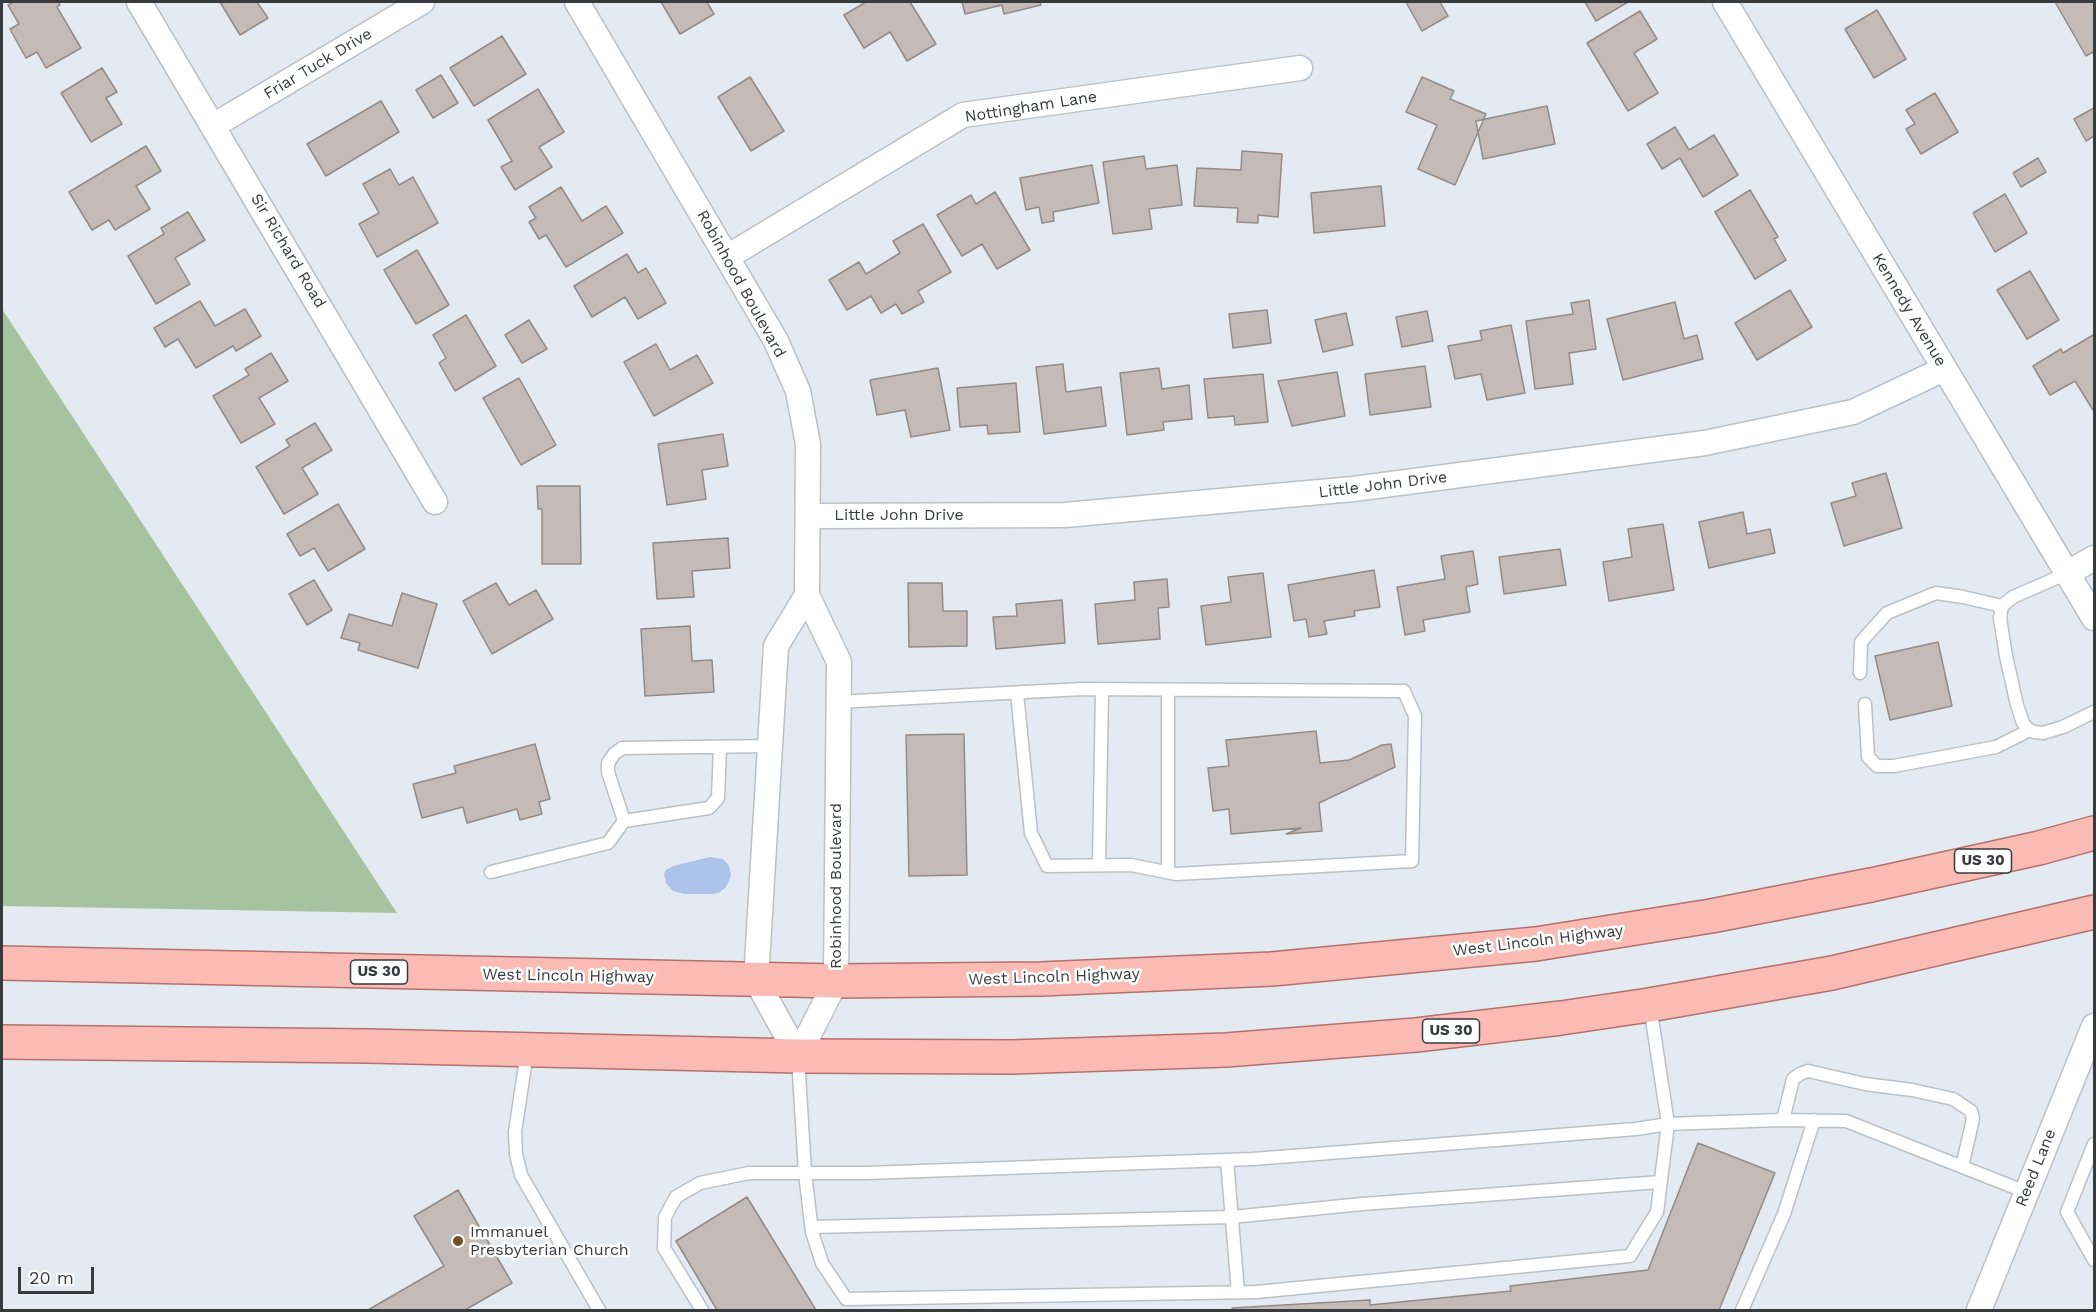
<!DOCTYPE html>
<style>
body{margin:0}
#map{position:relative;width:2096px;height:1312px;overflow:hidden;background:#e4eaf1;font-family:"Work Sans",sans-serif}
canvas{display:block}
.frame{position:absolute;inset:0;border:3px solid #383b3d;pointer-events:none}
.scale{position:absolute;left:18px;top:1267px;width:76px;height:27px;box-sizing:border-box;border:3px solid #383b3d;border-top:0;padding-left:8px;font-size:18px;line-height:21px;white-space:nowrap;color:#383b3d;-webkit-text-stroke:4px #fff;paint-order:stroke}
</style>
<div id="map">
<canvas width="2096" height="1312"></canvas>
<div class="frame"></div>
<div class="scale">20 m</div>
</div>
<script>
const ctx = document.querySelector('canvas').getContext('2d');
ctx.lineJoin = 'round';
function fill(path, color) { ctx.fillStyle = color; ctx.fill(path, 'evenodd'); }
const poly = rows => new Path2D(rows.map(r => 'M' + r).join(''));
function strokePath(path, color, width, dash) { ctx.strokeStyle = color; ctx.lineWidth = width; ctx.lineCap = dash ? 'butt' : 'round'; ctx.setLineDash(dash || []); ctx.stroke(path); }
function drawText(font, color, halo, rows, align = 'center') {
  ctx.font = font + ' "Work Sans",sans-serif'; ctx.lineWidth = 5; ctx.setLineDash([]); ctx.textBaseline = 'middle'; ctx.strokeStyle = halo; ctx.fillStyle = color; for (const [text, x, y, turn = 0] of rows) {
    ctx.save(); ctx.translate(x, y); ctx.rotate((+turn || 0) * Math.PI / 180); ctx.textAlign = isNaN(turn) ? turn : align; if (halo) ctx.strokeText(text, 0, 0); ctx.fillText(text, 0, 0); ctx.restore();
  }
}
fill(poly([
 [2,309,235,665,397,913,2,906]
]), '#a6c39f');
fill(poly([
 [710,857,723,859,729,866,731,875,729,881,726,887,720,892,714,894,684,894,673,891,666,883,664,874,666,870,673,866]
]), '#aec3e9');
const building = poly([
 [14,2,58,2,60,5,57,7,81,48,46,68,37,52,26,58,10,29,19,24,8,5,14,2],
 [220,2,257,2,268,18,240,35,220,2],
 [661,2,707,2,714,14,680,34,661,2],
 [866,2,910,2,936,44,907,61,890,32,864,48,844,15,866,2],
 [962,2,1040,2,1041,5,1004,14,1002,5,965,14,962,2],
 [1406,2,1440,2,1448,16,1422,31,1406,2],
 [1585,2,1628,2,1596,21,1585,2],
 [2055,2,2094,2,2094,55,2093,52,2086,56,2055,2],
 [1877,10,1906,59,1874,78,1845,29,1877,10],
 [1640,11,1657,39,1634,53,1658,93,1628,111,1587,43,1640,11],
 [502,36,526,74,474,106,450,68,502,36],
 [102,68,117,92,106,98,122,124,91,142,61,93,102,68],
 [441,75,458,103,433,118,416,90,441,75],
 [750,77,784,131,751,151,718,97,750,77],
 [1422,77,1454,91,1450,99,1486,114,1455,185,1418,169,1437,125,1406,112,1422,77],
 [538,89,564,132,539,147,552,167,515,190,501,167,512,161,488,120,538,89],
 [1935,93,1958,132,1921,154,1906,129,1915,124,1906,110,1935,93],
 [381,101,399,132,326,176,307,144,381,101],
 [1547,106,1555,144,1483,159,1476,121,1547,106],
 [2094,108,2094,136,2086,141,2074,119,2094,108],
 [1675,127,1689,150,1714,135,1738,175,1703,197,1680,158,1662,169,1647,144,1675,127],
 [146,146,161,171,136,186,150,209,115,230,109,220,92,230,69,192,146,146],
 [1242,151,1282,154,1278,217,1258,215,1258,223,1237,222,1238,208,1194,206,1197,168,1241,170,1242,151],
 [1144,156,1146,169,1177,165,1182,205,1149,209,1152,229,1113,234,1103,162,1144,156],
 [2038,158,2046,172,2021,187,2013,173,2038,158],
 [1092,165,1099,203,1053,212,1054,221,1042,223,1039,207,1026,210,1020,178,1092,165],
 [390,169,399,185,413,177,438,223,377,257,359,224,379,213,363,184,390,169],
 [1381,186,1385,226,1314,233,1311,193,1381,186],
 [561,187,582,221,606,206,623,233,566,267,546,235,539,239,529,222,536,218,529,207,561,187],
 [1750,190,1778,237,1774,239,1786,260,1755,279,1715,212,1750,190],
 [995,192,1030,250,997,269,982,244,962,256,937,215,971,195,976,204,995,192],
 [2005,194,2027,233,1995,252,1973,213,2005,194],
 [188,212,205,240,175,258,190,284,156,304,128,256,164,234,161,228,188,212],
 [923,224,951,272,918,291,924,302,902,314,896,304,881,313,871,296,847,310,829,280,859,262,866,274,900,253,893,241,923,224],
 [417,250,449,305,416,324,384,270,417,250],
 [627,254,638,273,646,268,666,303,638,319,625,297,592,317,574,286,627,254],
 [2030,271,2059,320,2027,339,1997,290,2030,271],
 [1790,290,1812,327,1757,360,1735,323,1790,290],
 [1589,300,1596,349,1569,353,1573,384,1535,389,1526,321,1573,314,1571,303,1589,300],
 [200,301,215,326,245,309,261,336,236,351,233,346,196,368,178,339,165,347,154,328,200,301],
 [1675,302,1684,339,1697,335,1703,359,1623,380,1607,319,1675,302],
 [1267,310,1271,343,1233,348,1229,314,1267,310],
 [1427,311,1433,341,1402,347,1396,317,1427,311],
 [1346,313,1353,345,1323,352,1315,320,1346,313],
 [466,315,496,366,455,391,439,363,446,358,433,335,466,315],
 [529,320,547,349,522,363,505,335,529,320],
 [1511,325,1525,393,1487,400,1481,374,1455,379,1448,346,1482,340,1480,331,1511,325],
 [2093,335,2094,338,2094,409,2093,410,2075,381,2050,395,2033,366,2061,349,2063,353,2093,335],
 [656,344,670,370,697,355,713,383,654,416,624,362,656,344],
 [271,353,288,381,259,398,275,424,241,443,213,396,249,375,245,369,271,353],
 [1063,364,1066,392,1101,387,1106,426,1044,434,1036,367,1063,364],
 [1425,366,1431,407,1370,415,1365,374,1425,366],
 [938,368,950,430,911,437,905,410,877,415,870,380,938,368],
 [1159,368,1162,389,1189,385,1192,419,1163,422,1164,430,1127,435,1120,373,1159,368],
 [1337,372,1345,416,1292,426,1278,381,1337,372],
 [1263,374,1268,422,1235,425,1234,416,1208,418,1204,379,1263,374],
 [519,378,556,445,521,465,483,398,519,378],
 [1016,383,1020,432,988,434,987,425,960,427,957,388,1016,383],
 [315,423,332,450,302,468,318,494,284,514,256,467,290,446,286,440,315,423],
 [723,434,728,466,702,470,706,499,667,505,658,444,723,434],
 [1886,473,1902,528,1844,546,1831,503,1856,496,1852,483,1886,473],
 [537,486,580,486,581,564,542,564,542,509,538,509,537,486],
 [338,504,365,549,328,571,314,548,300,556,287,534,338,504],
 [1743,512,1747,534,1770,529,1775,553,1709,568,1699,522,1743,512],
 [1663,524,1674,590,1609,601,1603,562,1632,557,1628,529,1663,524],
 [728,538,730,568,692,571,694,597,657,599,653,543,728,538],
 [1560,549,1566,585,1504,594,1499,557,1560,549],
 [1473,551,1478,584,1466,587,1470,612,1423,620,1425,631,1405,635,1397,587,1445,579,1441,556,1473,551],
 [1374,570,1380,607,1354,611,1355,616,1324,621,1327,634,1309,637,1306,619,1294,621,1288,585,1374,570],
 [1263,573,1271,637,1206,645,1201,606,1231,602,1228,577,1263,573],
 [1167,579,1169,607,1158,608,1160,639,1098,644,1095,604,1135,600,1134,582,1167,579],
 [314,580,332,610,307,625,289,594,314,580],
 [496,583,509,605,536,590,553,619,492,654,463,601,496,583],
 [908,583,942,583,943,611,967,611,967,646,909,647,908,583],
 [402,593,437,604,418,668,358,650,360,643,341,638,349,614,392,626,402,593],
 [1062,600,1065,643,996,649,993,617,1017,616,1016,604,1062,600],
 [690,626,692,661,712,660,714,692,645,696,641,629,690,626],
 [1938,642,1952,706,1890,720,1875,656,1938,642],
 [1316,731,1320,763,1349,760,1382,745,1391,744,1395,767,1319,803,1322,831,1286,834,1301,828,1231,834,1229,809,1213,811,1208,768,1229,766,1226,740,1316,731],
 [964,734,967,875,909,876,906,735,964,734],
 [535,744,550,799,539,802,542,814,520,820,517,809,467,823,463,807,422,818,413,784,456,773,454,766,535,744],
 [1698,1143,1775,1173,1719,1310,1233,1310,1232,1308,1370,1300,1370,1305,1511,1291,1510,1286,1648,1270,1698,1143],
 [458,1190,512,1283,465,1310,368,1310,444,1266,414,1216,458,1190],
 [747,1197,816,1310,717,1310,676,1241,747,1197]
]);
fill(building, '#c4bab7');
strokePath(building, '#948b88', 1.5);
const lane = poly([
 [2068,573,2013,597,2002,606,2000,618,2006,656,2017,705,2023,723,2028,729,2034,732,2043,733,2063,727,2094,712],
 [1860,673,1861,642,1887,613,1936,593,1963,597,2002,606],
 [837,702,1082,689,1404,691,1415,716,1412,861,1176,874,1131,865,1047,866,1031,833,1017,693],
 [1865,704,1868,757,1877,766,1894,766,1996,747,2030,730],
 [720,747,718,798,709,808,624,821,608,772,608,763,614,754,622,748,770,746],
 [1099,865,1102,690],
 [491,872,608,843,624,821],
 [1168,872,1168,691],
 [1650,1006,1668,1124,1780,1120,1846,1121,2026,1192],
 [527,1052,515,1132,516,1154,521,1175,599,1310],
 [1783,1120,1793,1079,1800,1074,1808,1071,1865,1084,1912,1090,1953,1099,1971,1111,1973,1119,1962,1167],
 [2094,1144,2067,1212,2094,1260],
 [1227,1160,1238,1292],
 [812,1227,1232,1217,1362,1204,1660,1182],
 [702,1310,664,1248,665,1217,676,1197,700,1183,749,1173,867,1173,1253,1159,1636,1129,1668,1124,1657,1212,1630,1256,1256,1292,846,1299,822,1263,812,1232,805,1173,798,1057],
 [1742,1310,1784,1214,1814,1120]
]);
const street = poly([
 [139,2,435,502],
 [577,2,776,341,798,391,808,444,807,595,839,662,836,981,798,1056],
 [1725,2,2094,618],
 [213,126,422,2],
 [727,257,963,115,1300,68],
 [809,516,1065,515,1353,489,1705,443,1853,412,1944,369],
 [2068,573,2094,558],
 [798,1056,756,980,776,646,807,595],
 [1979,1310,2094,1026]
]);
const primary = poly([
 [2,963,836,981,1041,979,1272,969,1536,944,1711,916,1871,885,2039,848,2094,833],
 [2,1042,368,1046,798,1056,1012,1057,1226,1050,1416,1035,1561,1018,1649,1005,1832,973,2094,912]
]);
strokePath(lane, '#bbc0c8', 15);
strokePath(street, '#bbc0c8', 27);
strokePath(primary, '#b4716b', 36);
strokePath(lane, '#fff', 12);
strokePath(street, '#fff', 24);
strokePath(primary, '#fabbb5', 33);
for (const [x, y, r, color] of [
 [458,1241,6,"#6d5525"]
]) { const dot = new Path2D(); dot.arc(x, y, r, 0, 2 * Math.PI); ctx.fillStyle = color; ctx.fill(dot); strokePath(dot, '#fff', 2); }
for (const [x, y, w] of [
 [1983,861,57],
 [379,972,57],
 [1451,1031,57]
]) { const box = new Path2D(); box.roundRect(x - w / 2, y - 12, w, 24, 4.5); ctx.fillStyle = '#fff'; ctx.fill(box); strokePath(box, '#383b3d', 1.5); }
drawText('bold 15px', '#383b3d', null, [
 ["US 30",1983,861],
 ["US 30",379,972],
 ["US 30",1451,1031]
]);
drawText('16px', '#383b3d', '#fff', [
 ["Friar Tuck Drive",318,64,-31],
 ["Nottingham Lane",1031,107,-9],
 ["Sir Richard Road",288,251,59],
 ["Robinhood Boulevard",741,284,61],
 ["Kennedy Avenue",1909,310,59],
 ["Little John Drive",1383,485,-7],
 ["Little John Drive",899,515],
 ["Robinhood Boulevard",836,886,-90],
 ["West Lincoln Highway",1538,941,-7],
 ["West Lincoln Highway",568,976,1],
 ["West Lincoln Highway",1054,977,-2],
 ["Reed Lane",2036,1168,-68]
]);
drawText('16px', '#383b3d', '#fff', [
 ["Immanuel",470,1232],
 ["Presbyterian Church",470,1250]
], 'left');
</script>
